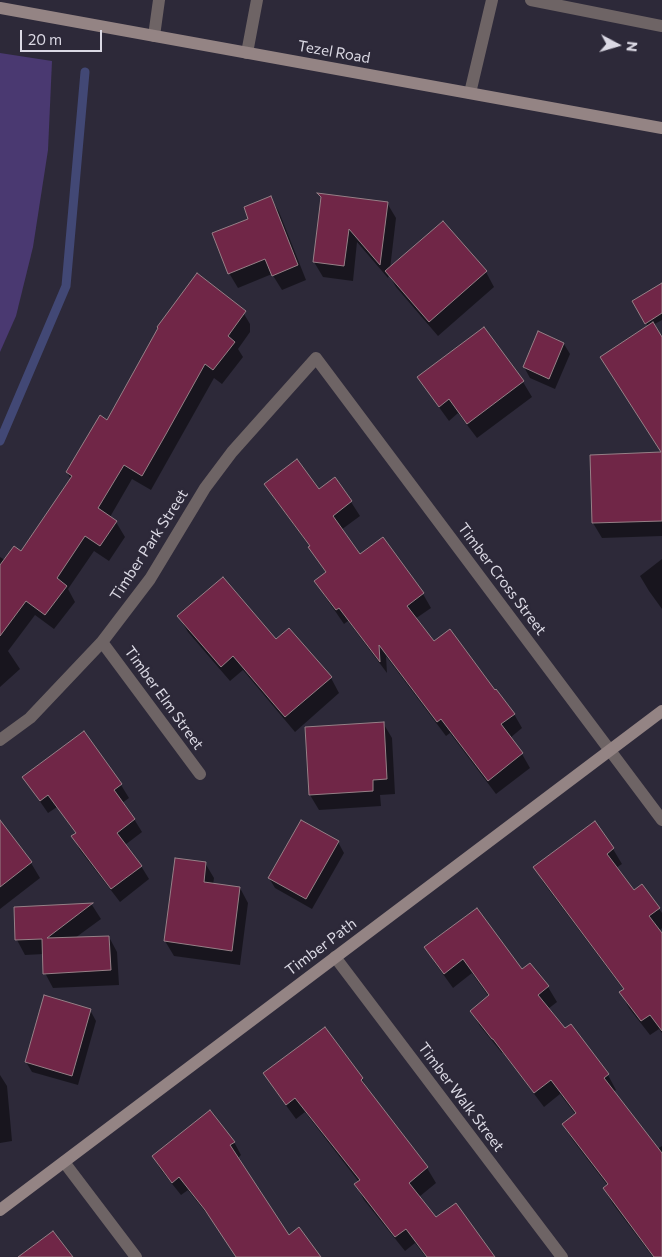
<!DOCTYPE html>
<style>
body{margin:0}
#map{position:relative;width:662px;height:1257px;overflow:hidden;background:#2d2939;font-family:Commissioner,sans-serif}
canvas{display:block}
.north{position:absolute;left:592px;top:20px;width:50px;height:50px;-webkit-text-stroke:4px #2d2939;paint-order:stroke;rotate:96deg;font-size:14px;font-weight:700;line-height:20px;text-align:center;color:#dbd9e4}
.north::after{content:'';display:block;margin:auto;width:18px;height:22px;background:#dbd9e4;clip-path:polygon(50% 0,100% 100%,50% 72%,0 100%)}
.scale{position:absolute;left:20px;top:30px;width:82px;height:22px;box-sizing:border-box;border:2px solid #dbd9e4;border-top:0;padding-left:6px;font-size:15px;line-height:18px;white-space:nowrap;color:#dbd9e4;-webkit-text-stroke:4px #2d2939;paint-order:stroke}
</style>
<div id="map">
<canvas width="662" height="1257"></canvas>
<div class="north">N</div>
<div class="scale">20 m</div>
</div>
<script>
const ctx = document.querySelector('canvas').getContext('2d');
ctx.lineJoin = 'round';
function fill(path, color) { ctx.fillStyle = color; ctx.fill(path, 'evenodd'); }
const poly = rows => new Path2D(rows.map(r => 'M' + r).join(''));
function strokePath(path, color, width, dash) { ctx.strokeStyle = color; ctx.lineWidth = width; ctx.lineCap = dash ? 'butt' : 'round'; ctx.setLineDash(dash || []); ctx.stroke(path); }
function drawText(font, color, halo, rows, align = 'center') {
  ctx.font = font + ' Commissioner,sans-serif'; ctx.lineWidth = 5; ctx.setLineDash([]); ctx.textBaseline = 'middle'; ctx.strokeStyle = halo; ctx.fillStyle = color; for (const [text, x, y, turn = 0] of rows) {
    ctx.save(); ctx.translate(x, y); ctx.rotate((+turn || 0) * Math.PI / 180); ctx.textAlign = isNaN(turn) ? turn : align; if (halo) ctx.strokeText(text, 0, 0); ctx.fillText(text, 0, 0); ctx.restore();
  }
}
fill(poly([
 [0,53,52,61,48,150,33,247,16,316,0,352]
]), '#4a3971');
fill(poly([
 [270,197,279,212,306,280,282,290,272,274,238,288,229,273,250,219],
 [322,199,387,203,396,218,390,269,486,272,494,287,438,336,396,287,389,275,388,278,357,242,353,281,323,277,314,262],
 [662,296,662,320,653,325,662,340,662,453,649,328,633,302],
 [241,309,250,324,250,332,238,349,243,357,222,384,214,378,151,490,132,479,110,517,116,522,125,537,109,561,94,551,68,589,75,602,54,629,35,615,8,651,20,669,0,687,0,557,5,560,21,553,71,480,67,472,108,422,159,329],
 [484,328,523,382,532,397,477,438,458,413,449,421,428,392,419,377],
 [539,333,564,344,570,354,555,389,530,378,524,367],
 [662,454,662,536,602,538,593,523,591,456],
 [335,479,351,502,360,516,341,530,360,555,423,594,431,608,415,619,434,643,495,692,514,714,522,728,510,738,522,754,530,768,496,794,450,733,446,736,386,656,387,673,348,621,344,624,324,595,316,581,326,573,310,547,274,498,266,484,319,491],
 [662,559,662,609,649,591,640,576],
 [179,617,276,641,289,629,331,678,339,693,295,732,243,670,230,681,188,632],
 [383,723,392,738,395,794,380,795,381,806,319,810,310,795],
 [84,733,121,785,129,798,122,803,134,819,142,832,125,845,141,866,149,879,120,902,80,850,73,837,76,834,57,807,48,813,32,790,24,777],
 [0,822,31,863,40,878,0,909],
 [594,823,613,849,622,864,616,868,633,892,642,886,662,913,662,928,659,931,662,935,662,1033,659,1029,650,1035,629,1008,621,993,624,990,543,882,535,867],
 [338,842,344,853,312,909,275,888,269,878],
 [205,863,214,878,213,885,240,888,248,903,240,965,174,956,165,941],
 [92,905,101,919,75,938,109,937,117,952,119,985,53,988,45,973,44,954,25,955,17,940,15,908],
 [426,948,522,971,530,964,548,987,557,1002,548,1009,565,1030,608,1075,616,1090,613,1092,657,1149,662,1146,662,1257,653,1257,613,1204,604,1189,608,1186,572,1139,563,1125,576,1115,560,1094,544,1107,503,1053,502,1053,480,1026,471,1011,489,997,472,973,453,988,435,963],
 [90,1010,96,1021,78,1085,32,1072,26,1062],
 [325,1029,362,1079,370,1094,427,1168,436,1183,419,1197,436,1219,494,1257,426,1257,415,1243,405,1251,364,1200,356,1185,359,1182,305,1112,296,1119,274,1089,265,1074],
 [0,1075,7,1086,12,1141,0,1143],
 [234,1142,241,1155,237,1159,289,1236,320,1257,237,1257,215,1224,188,1190,181,1195,161,1170,153,1157]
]), '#0007');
strokePath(poly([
 [0,441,66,286,85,72]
]), '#424875', 9);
const building = poly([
 [317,193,388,202,380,265,349,229,344,266,313,262,321,197,317,193],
 [271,196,298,265,272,276,265,259,228,274,212,233,248,219,244,207,271,196],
 [443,221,487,271,429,322,385,271,443,221],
 [197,273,246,311,228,336,235,342,213,370,205,364,166,434,142,476,124,465,98,508,117,521,100,546,85,536,57,578,67,586,45,615,26,601,0,636,0,565,14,546,21,551,72,476,66,472,100,415,107,420,158,328,157,327,197,273],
 [662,283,662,313,645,324,632,301,662,283],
 [653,322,662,337,662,521,592,523,590,455,661,452,600,357,653,322],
 [484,327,524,381,467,424,449,399,439,407,417,377,484,327],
 [538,331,564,343,549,379,523,367,538,331],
 [297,459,319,489,335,477,352,501,333,516,360,554,383,537,424,593,407,606,434,641,450,629,495,690,496,689,515,714,501,724,523,753,488,781,441,719,437,722,379,645,380,662,339,608,336,610,314,581,326,572,308,547,310,546,264,484,297,459],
 [223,577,276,639,289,628,332,677,285,717,233,656,221,667,177,616,223,577],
 [384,722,387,779,373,780,373,791,309,795,305,727,384,722],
 [84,731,122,784,114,790,135,819,117,833,142,866,111,889,71,836,76,833,48,795,40,801,22,777,84,731],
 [0,820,32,862,0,887,0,820],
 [301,820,339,841,306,899,268,878,301,820],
 [595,821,614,848,607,854,634,890,642,884,660,908,649,916,662,933,662,1031,650,1015,641,1021,619,992,624,989,533,867,595,821],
 [175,858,206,862,204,882,240,887,232,951,164,941,175,858],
 [93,903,47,938,109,936,111,970,43,974,42,939,15,940,14,907,93,903],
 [477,908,522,969,530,963,549,986,538,995,565,1028,571,1024,609,1074,604,1078,662,1153,662,1257,654,1257,603,1188,608,1184,562,1124,576,1113,551,1080,534,1093,493,1039,492,1039,470,1011,489,995,463,959,444,974,424,947,477,908],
 [44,995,91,1009,72,1076,25,1062,44,995],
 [325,1027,363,1078,361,1080,428,1167,409,1183,436,1217,456,1203,495,1257,427,1257,406,1229,395,1237,354,1184,360,1180,295,1098,286,1105,263,1073,325,1027],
 [210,1110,235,1142,230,1145,289,1235,299,1227,321,1257,236,1257,205,1210,179,1177,172,1183,152,1156,210,1110],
 [53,1231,73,1257,18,1257,53,1231]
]);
fill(building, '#702647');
strokePath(building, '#968087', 1);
strokePath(poly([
 [531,0,662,26],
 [154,36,159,0],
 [247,53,257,0],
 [470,93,492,0]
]), '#6e6465', 12);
strokePath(poly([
 [102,642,200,774],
 [0,740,30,718,102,642,150,579,205,488,232,452,316,358,662,820],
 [335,957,562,1257],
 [64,1162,136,1257]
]), '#6e6465', 12);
strokePath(poly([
 [0,8,662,128],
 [0,1210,662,711]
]), '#948484', 12);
drawText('15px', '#dbd9e4', '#2d2939', [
 ["Tezel Road",334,52,10],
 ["Timber Park Street",149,545,-57],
 ["Timber Cross Street",502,579,53],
 ["Timber Elm Street",164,698,54],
 ["Timber Path",321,947,-37],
 ["Timber Walk Street",461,1097,53]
]);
</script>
